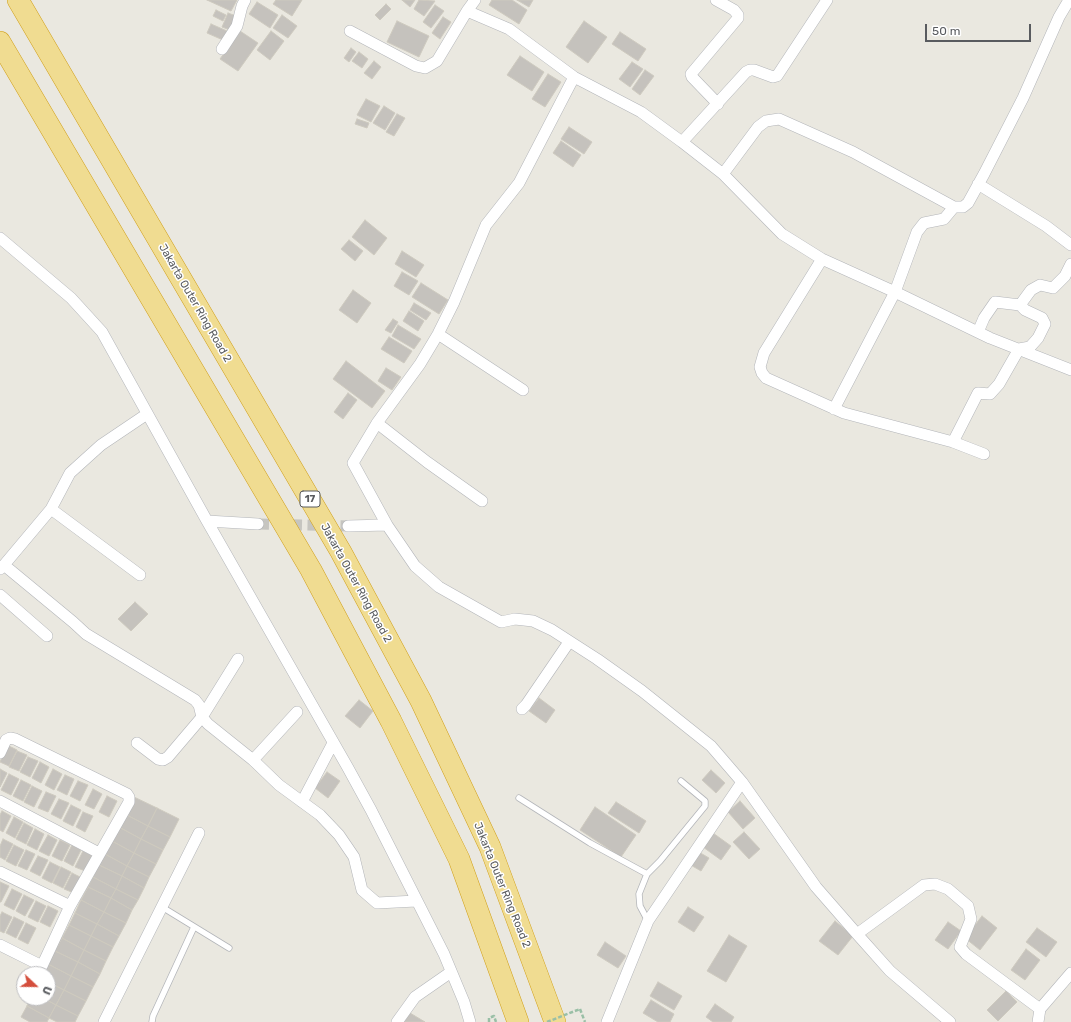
<!DOCTYPE html>
<style>
body{margin:0}
#map{position:relative;width:1071px;height:1022px;overflow:hidden;background:#eae8e0;font-family:Rubik,sans-serif}
canvas{display:block}
.north{position:absolute;left:16px;top:966px;width:40px;height:40px;box-sizing:border-box;background:#fff;border:1px solid #bdbdbf;border-radius:50%;rotate:112deg;font-size:11px;font-weight:700;line-height:16px;text-align:center;color:#595b5f}
.north::after{content:'';display:block;margin:auto;width:14px;height:18px;background:#d44e3c;clip-path:polygon(50% 0,100% 100%,50% 72%,0 100%)}
.scale{position:absolute;left:925px;top:24px;width:106px;height:18px;box-sizing:border-box;border:2px solid #595b5f;border-top:0;padding-left:5px;font-size:12px;line-height:14px;white-space:nowrap;color:#595b5f;-webkit-text-stroke:3px #fff;paint-order:stroke}
</style>
<div id="map">
<canvas width="1071" height="1022"></canvas>
<div class="north">U</div>
<div class="scale">50 m</div>
</div>
<script>
const ctx = document.querySelector('canvas').getContext('2d');
ctx.lineJoin = 'round';
function fill(path, color) { ctx.fillStyle = color; ctx.fill(path, 'evenodd'); }
const poly = rows => new Path2D(rows.map(r => 'M' + r).join(''));
function strokePath(path, color, width, dash) { ctx.strokeStyle = color; ctx.lineWidth = width; ctx.lineCap = dash ? 'butt' : 'round'; ctx.setLineDash(dash || []); ctx.stroke(path); }
function drawText(font, color, halo, rows, align = 'center') {
  ctx.font = font + ' Rubik,sans-serif'; ctx.lineWidth = 3; ctx.setLineDash([]); ctx.textBaseline = 'middle'; ctx.strokeStyle = halo; ctx.fillStyle = color; for (const [text, x, y, turn = 0] of rows) {
    ctx.save(); ctx.translate(x, y); ctx.rotate((+turn || 0) * Math.PI / 180); ctx.textAlign = isNaN(turn) ? turn : align; if (halo) ctx.strokeText(text, 0, 0); ctx.fillText(text, 0, 0); ctx.restore();
  }
}
const building = poly([
 [207,0,237,0,231,11,207,0],
 [276,0,302,0,292,16,273,4,276,0],
 [402,0,415,0,410,7,402,0],
 [419,0,435,1,424,16,414,9,419,0],
 [492,0,512,0,527,10,519,24,489,5,492,0],
 [517,0,533,0,529,7,517,0],
 [257,2,278,15,270,28,249,14,257,2],
 [386,4,391,9,380,20,375,15,386,4],
 [435,5,444,11,431,28,423,22,435,5],
 [216,10,226,15,223,21,213,16,216,10],
 [228,13,236,16,230,30,222,27,228,13],
 [282,15,297,26,288,38,273,28,282,15],
 [443,17,451,22,440,39,432,33,443,17],
 [397,21,429,36,419,57,387,42,397,21],
 [584,21,607,37,588,63,566,47,584,21],
 [211,24,227,31,223,40,207,33,211,24],
 [240,31,258,43,238,71,220,59,240,31],
 [271,31,284,41,270,60,257,50,271,31],
 [620,32,646,49,638,61,612,44,620,32],
 [351,48,356,52,349,62,344,58,351,48],
 [359,52,368,59,362,68,352,61,359,52],
 [520,56,544,72,532,91,507,75,520,56],
 [374,61,381,67,372,79,364,73,374,61],
 [632,62,643,69,630,87,619,79,632,62],
 [645,70,654,76,640,95,632,89,645,70],
 [548,74,561,82,545,107,532,99,548,74],
 [366,99,380,106,371,122,357,115,366,99],
 [384,106,395,113,385,130,373,123,384,106],
 [397,114,405,118,394,136,386,132,397,114],
 [357,119,369,123,367,128,355,124,357,119],
 [569,127,592,142,584,154,561,139,569,127],
 [561,141,581,155,573,167,553,153,561,141],
 [365,220,387,238,374,255,352,237,365,220],
 [349,240,363,251,355,261,341,249,349,240],
 [402,251,424,265,416,277,395,264,402,251],
 [402,272,418,281,409,295,394,286,402,272],
 [421,283,448,300,439,314,412,297,421,283],
 [353,290,371,303,357,323,339,310,353,290],
 [414,303,431,313,426,320,410,310,414,303],
 [409,311,424,321,418,331,403,321,409,311],
 [393,319,398,322,391,333,385,330,393,319],
 [398,325,421,339,414,349,392,336,398,325],
 [389,337,412,351,404,363,381,349,389,337],
 [346,361,385,391,372,408,333,379,346,361],
 [386,368,401,377,392,390,378,381,386,368],
 [348,393,357,400,343,419,334,412,348,393],
 [135,602,148,614,131,631,118,619,135,602],
 [539,698,555,710,546,723,529,711,539,698],
 [359,700,373,711,360,728,345,716,359,700],
 [7,745,17,750,9,766,0,762,7,745],
 [17,751,27,755,19,771,9,767,17,751],
 [28,757,38,761,30,777,20,772,28,757],
 [40,762,49,767,41,783,32,778,40,762],
 [0,769,7,773,0,787,0,769],
 [53,769,62,774,54,790,45,785,53,769],
 [711,770,725,783,716,793,702,780,711,770],
 [327,772,340,781,328,798,315,788,327,772],
 [9,774,19,779,11,795,1,790,9,774],
 [65,775,74,779,67,795,57,790,65,775],
 [21,780,31,785,23,801,13,796,21,780],
 [78,781,88,785,80,801,70,796,78,781],
 [32,786,42,791,34,807,24,802,32,786],
 [93,789,102,794,94,809,85,805,93,789],
 [46,792,56,796,48,812,38,808,46,792],
 [107,796,117,801,109,817,99,812,107,796],
 [134,797,157,808,148,826,125,814,134,797],
 [59,799,69,803,61,819,51,814,59,799],
 [740,801,755,818,743,829,728,812,740,801],
 [616,802,646,821,639,833,608,813,616,802],
 [71,805,81,810,73,826,63,821,71,805],
 [595,807,636,835,621,857,580,830,595,807],
 [157,808,179,819,170,837,148,826,157,808],
 [2,811,11,816,3,832,0,830,0,815,2,811],
 [83,812,93,816,85,832,76,827,83,812],
 [125,814,148,826,141,839,119,827,125,814],
 [14,817,23,822,15,838,6,833,14,817],
 [24,823,33,828,26,844,16,839,24,823],
 [148,826,170,837,163,850,141,839,148,826],
 [119,827,141,839,134,853,112,841,119,827],
 [35,829,44,834,37,850,27,845,35,829],
 [744,832,760,849,749,859,733,842,744,832],
 [713,833,731,846,721,860,703,847,713,833],
 [48,835,57,840,49,856,39,851,48,835],
 [3,839,13,844,5,860,0,857,0,846,3,839],
 [141,839,163,850,156,864,134,853,141,839],
 [60,840,70,845,62,861,52,856,60,840],
 [112,841,134,853,127,866,105,854,112,841],
 [14,845,24,850,16,866,6,861,14,845],
 [72,845,81,850,73,866,64,861,72,845],
 [26,850,35,854,27,870,18,866,26,850],
 [83,851,93,856,85,871,75,867,83,851],
 [697,851,709,858,701,871,689,864,697,851],
 [134,853,156,864,149,877,127,866,134,853],
 [105,854,127,866,122,876,99,865,105,854],
 [38,856,48,860,40,876,30,871,38,856],
 [50,862,60,867,52,883,42,878,50,862],
 [99,865,122,876,116,889,93,877,99,865],
 [127,866,149,877,144,888,122,876,127,866],
 [61,867,71,872,63,888,53,883,61,867],
 [72,873,82,878,74,893,64,889,72,873],
 [122,876,144,888,138,900,116,889,122,876],
 [93,877,116,889,111,898,88,887,93,877],
 [0,882,9,886,1,902,0,902,0,882],
 [88,887,111,898,104,912,81,900,88,887],
 [12,889,22,894,14,910,4,905,12,889],
 [116,889,138,900,132,910,111,898,116,889],
 [24,895,34,900,25,916,16,911,24,895],
 [111,898,132,910,126,923,104,912,111,898],
 [81,900,104,912,97,924,75,913,81,900],
 [36,901,46,906,38,922,28,917,36,901],
 [48,906,58,911,50,927,40,922,48,906],
 [688,907,704,917,694,932,678,922,688,907],
 [2,912,12,917,4,933,0,931,0,916,2,912],
 [104,912,126,923,119,936,97,924,104,912],
 [75,913,97,924,91,936,69,925,75,913],
 [982,916,997,928,980,950,965,938,982,916],
 [14,917,24,922,16,938,6,933,14,917],
 [835,921,853,936,838,955,819,941,835,921],
 [948,922,961,931,948,949,935,940,948,922],
 [26,923,36,928,28,944,18,939,26,923],
 [97,924,119,936,113,947,91,936,97,924],
 [69,925,91,936,84,950,62,938,69,925],
 [1037,928,1057,942,1046,957,1026,942,1037,928],
 [729,935,747,946,726,982,707,971,729,935],
 [91,936,113,947,106,961,84,950,91,936],
 [62,938,84,950,78,962,55,951,62,938],
 [605,942,626,956,618,968,597,955,605,942],
 [1026,949,1040,960,1025,980,1011,970,1026,949],
 [84,950,106,961,100,974,78,962,84,950],
 [55,951,78,962,71,976,48,964,55,951],
 [78,962,100,974,93,987,71,976,78,962],
 [48,964,71,976,64,990,48,982,48,974,43,974,48,964],
 [71,976,93,987,86,1001,64,990,71,976],
 [48,982,64,990,56,1005,43,998,48,998,48,982],
 [658,982,682,996,674,1010,650,996,658,982],
 [64,990,86,1001,78,1016,56,1005,64,990],
 [1006,991,1017,1002,998,1021,987,1010,1006,991],
 [31,998,43,998,56,1005,49,1018,27,1006,31,998],
 [651,1000,674,1014,670,1022,658,1022,643,1013,651,1000],
 [715,1004,734,1017,731,1022,713,1022,706,1017,715,1004],
 [56,1005,78,1016,75,1022,57,1022,49,1018,56,1005],
 [27,1006,49,1018,47,1022,30,1022,21,1017,27,1006],
 [410,1013,425,1022,404,1022,410,1013]
]);
fill(building, '#c5c2bd');
strokePath(building, '#cecabf', 1);
strokePath(poly([
 [258,524,348,526]
]), '#c6c5c0', 11, [11, 5.5]);
const service = poly([
 [519,798,590,843,647,874],
 [162,907,229,948],
 [648,921,640,906,639,894,647,874,660,861,705,806,705,801,681,781],
 [152,1022,153,1016,194,927]
]);
const minor = poly([
 [475,0,467,11,509,29,574,77,641,112,682,142,723,174,782,234,822,259,895,292,990,338,1071,370],
 [716,0,734,10,738,15,738,18,691,74,692,77,718,104],
 [350,31,416,66,425,68,437,61,467,11],
 [222,49,237,26,242,6,245,0],
 [682,142,746,72,750,70,754,70,773,77,777,76,827,0],
 [723,174,758,127,766,121,779,119,853,152,954,207,963,207,968,203,984,174,1023,98,1059,17,1069,0],
 [978,184,1046,226,1071,245],
 [0,238,71,298,102,332,207,521,258,524],
 [822,259,764,353,760,367,762,373,766,378,844,413,953,442,984,454],
 [978,332,984,318,995,302,1020,305],
 [438,334,523,390],
 [834,409,895,292,917,232,924,223,944,219,954,207],
 [377,423,427,462,482,501],
 [953,442,978,393,990,394,999,384,1019,349,1030,347,1038,338,1045,324,1042,318,1025,310,1020,305,1031,290,1040,285,1053,288,1065,276,1071,264],
 [51,509,140,575],
 [207,521,348,768,371,810,444,954,464,1002,470,1022],
 [387,525,353,463,377,423,420,364,438,334,454,302,486,225,519,183,574,77],
 [348,526,387,525,415,566,439,587,501,622,515,619,533,621,552,630,597,659,642,691,711,746,742,782,816,887,857,934,890,971,950,1022],
 [4,565,51,509,70,473,101,445,147,414],
 [0,569,4,565,73,622,86,634,195,700,199,705,202,717,208,724,253,760,279,785,320,815,339,835,354,857,362,890,377,903,416,901],
 [0,595,47,636],
 [522,709,526,705,569,642],
 [137,743,158,759,163,760,168,757,202,717,238,659],
 [0,753,6,740,10,738,15,739,127,794,129,797,129,802,70,906,42,966,0,945],
 [253,760,297,712],
 [0,801,99,853],
 [302,802,333,743],
 [0,872,70,906],
 [857,934,924,885,935,884,948,889,968,906,971,919,960,947,966,954,1040,1009],
 [104,1022,199,833],
 [397,1022,415,997,451,972],
 [607,1022,648,921,742,782],
 [1038,1022,1040,1009,1071,973]
]);
const motorway = poly([
 [18,0,341,552,421,701,490,847,555,1022],
 [0,42,311,570,391,721,459,859,518,1022]
]);
strokePath(service, '#b3b5b9', 7);
strokePath(minor, '#b3b5b9', 12);
strokePath(motorway, '#d09f19', 22);
strokePath(poly([
 [580,1009,585,1022],
 [489,1022,489,1018,494,1016,496,1022]
]), '#99bfa6', 2.5, [4, 2]);
strokePath(service, '#fff', 5.5);
strokePath(minor, '#fff', 11);
strokePath(motorway, '#f0dc91', 21);
strokePath(poly([
 [547,1022,580,1009]
]), '#99bfa6', 2.5, [4, 2]);
for (const [x, y, w] of [
 [310,499,20]
]) { const box = new Path2D(); box.roundRect(x - w / 2, y - 8, w, 16, 3); ctx.fillStyle = '#fff'; ctx.fill(box); strokePath(box, '#595b5f', 1); }
drawText('bold 10px', '#595b5f', null, [
 ["17",310,499]
]);
drawText('11px', '#595b5f', '#fff', [
 ["Jakarta Outer Ring Road 2",195,303,60],
 ["Jakarta Outer Ring Road 2",356,583,61],
 ["Jakarta Outer Ring Road 2",502,885,68]
]);
</script>
